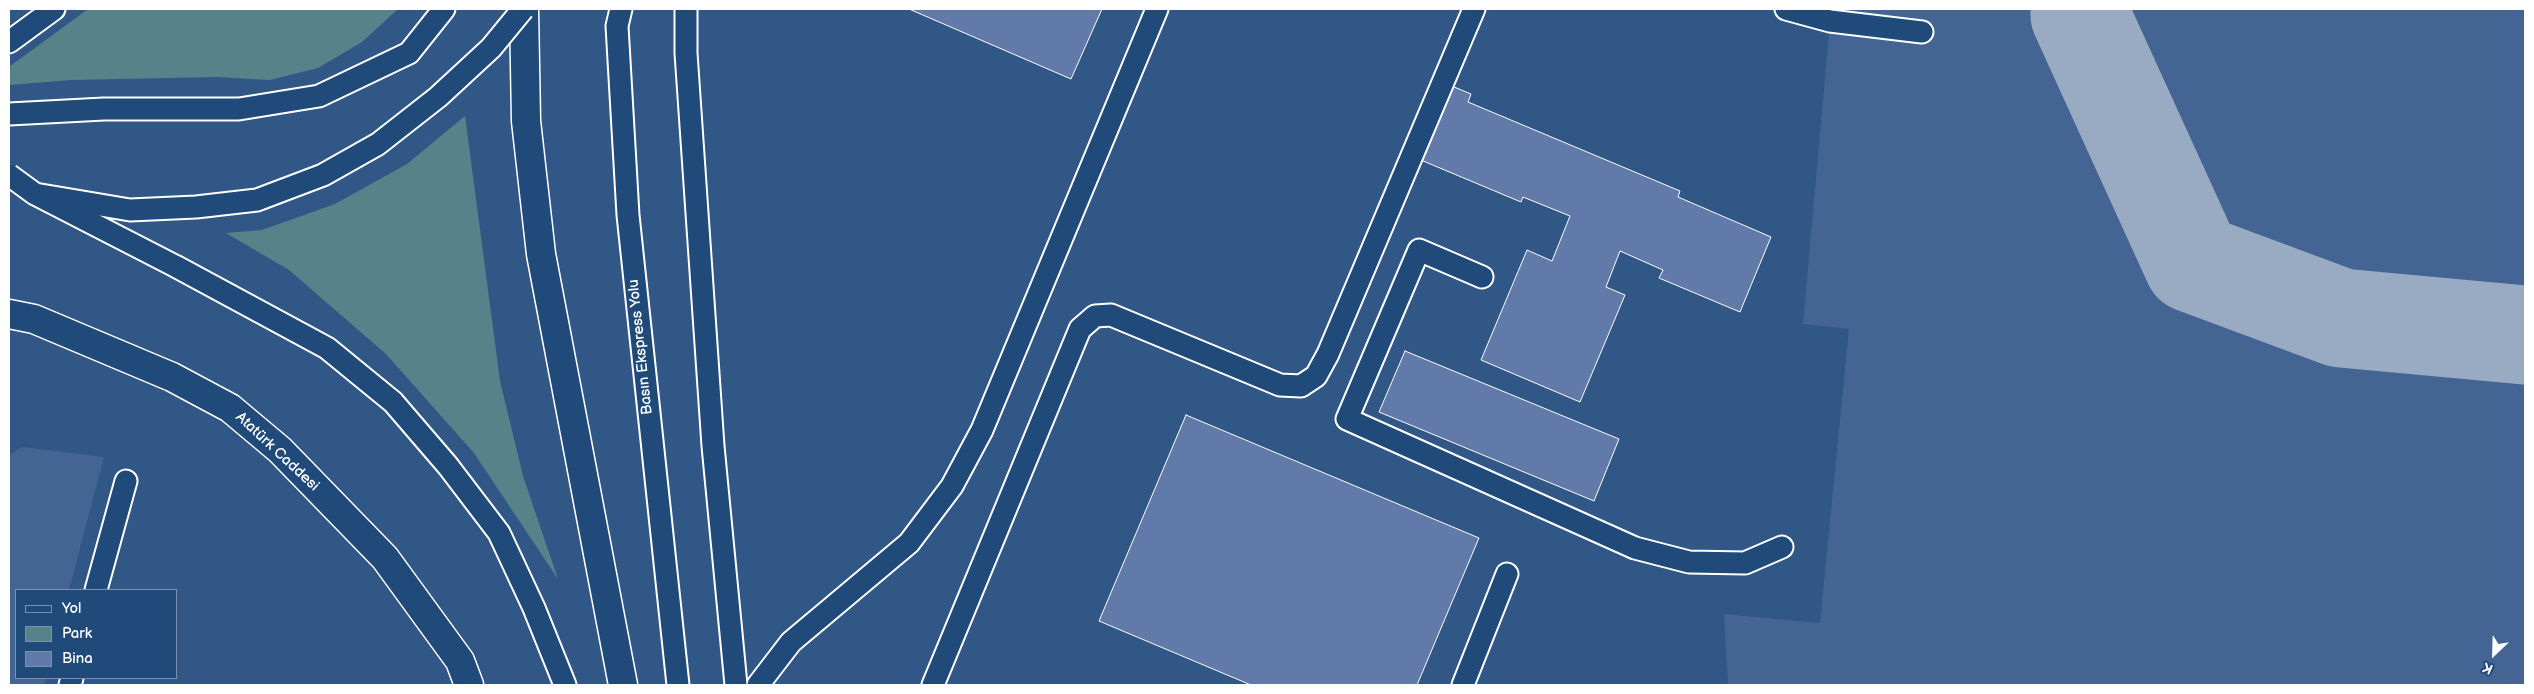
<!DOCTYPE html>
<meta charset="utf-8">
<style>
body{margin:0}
#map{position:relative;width:2534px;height:694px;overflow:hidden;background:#315787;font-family:"Balsamiq Sans",sans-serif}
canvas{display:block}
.frame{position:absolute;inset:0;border:10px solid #fff;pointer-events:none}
.legend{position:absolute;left:15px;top:589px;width:162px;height:90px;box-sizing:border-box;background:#1f4a7a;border:1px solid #7992af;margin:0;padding:6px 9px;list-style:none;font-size:15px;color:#fff}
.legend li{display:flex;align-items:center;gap:10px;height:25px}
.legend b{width:25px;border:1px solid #7992af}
.north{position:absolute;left:2469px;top:629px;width:50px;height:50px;-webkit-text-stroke:4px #1f4a7a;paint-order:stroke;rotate:204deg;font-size:14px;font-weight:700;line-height:20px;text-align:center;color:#fff}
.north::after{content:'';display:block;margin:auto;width:18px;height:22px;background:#fff;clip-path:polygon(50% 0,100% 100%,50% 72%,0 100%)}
</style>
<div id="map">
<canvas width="2534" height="694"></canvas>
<div class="frame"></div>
<ul class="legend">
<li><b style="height:6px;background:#1f4a7a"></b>Yol</li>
<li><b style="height:14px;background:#588289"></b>Park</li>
<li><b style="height:14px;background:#627aa9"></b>Bina</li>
</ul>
<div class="north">K</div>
</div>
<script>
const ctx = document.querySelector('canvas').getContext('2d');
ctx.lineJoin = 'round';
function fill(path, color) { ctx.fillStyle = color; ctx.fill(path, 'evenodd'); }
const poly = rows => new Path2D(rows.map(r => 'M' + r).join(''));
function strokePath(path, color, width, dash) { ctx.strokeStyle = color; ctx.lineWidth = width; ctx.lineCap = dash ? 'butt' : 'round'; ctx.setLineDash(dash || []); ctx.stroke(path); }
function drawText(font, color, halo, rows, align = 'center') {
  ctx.font = font + ' "Balsamiq Sans",sans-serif'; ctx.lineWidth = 4; ctx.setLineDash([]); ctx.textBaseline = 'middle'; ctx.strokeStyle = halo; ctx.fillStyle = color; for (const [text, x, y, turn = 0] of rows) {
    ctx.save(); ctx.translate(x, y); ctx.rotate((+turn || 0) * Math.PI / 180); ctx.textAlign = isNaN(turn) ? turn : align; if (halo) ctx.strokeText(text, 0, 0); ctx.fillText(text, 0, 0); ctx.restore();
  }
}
fill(poly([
 [1786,9,2525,9,2525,685,1728,685,1724,614,1820,623,1849,329,1803,324,1830,22],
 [22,447,104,457,69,590,16,590,16,678,46,678,44,685,9,685,9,455]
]), '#446593');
fill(poly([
 [88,9,398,9,362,42,318,68,270,80,215,77,71,80,9,85,9,67],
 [465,116,500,381,523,476,558,579,474,453,386,354,289,270,226,233,262,230,335,204,407,164]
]), '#588289');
strokePath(poly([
 [2080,9,2080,15,2193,263,2341,318,2525,335]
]), '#98abc3', 99);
const building = poly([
 [909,9,1102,9,1071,79,909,9],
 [1447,84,1471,94,1468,102,1680,191,1678,197,1771,237,1740,312,1659,278,1663,270,1620,251,1606,287,1625,295,1580,402,1481,360,1527,250,1552,261,1570,216,1523,197,1521,202,1416,158,1447,84],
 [1405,351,1619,439,1594,501,1379,412,1405,351],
 [1186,415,1479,538,1417,685,1251,685,1099,621,1186,415]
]);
fill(building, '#627aa9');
strokePath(building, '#fff', 1);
const lane = poly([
 [621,9,617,26,628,215,678,685],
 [686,9,686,53,713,446,736,685],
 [1786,9,1830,21,1922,32],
 [9,42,54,9],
 [9,114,104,109,239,109,319,96,409,53,444,9],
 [177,267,327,348,393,402,448,466,499,533,534,608,565,685],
 [1482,277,1419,250,1347,419,1635,548,1689,562,1745,563,1782,547],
 [96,590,126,481],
 [70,685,72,678],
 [758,685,791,642,909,543,952,486,982,430,1157,9],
 [933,685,1080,329,1095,316,1111,315,1280,385,1301,386,1316,376,1328,354,1474,9],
 [1463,685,1507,574]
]);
const primary = poly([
 [524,9,526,121,541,254,623,685],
 [9,314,34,319,172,377,230,408,280,450,385,558,460,661,469,685]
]);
strokePath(lane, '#fff', 25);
strokePath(primary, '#fff', 31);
strokePath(lane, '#1f4a7a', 21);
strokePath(primary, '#1f4a7a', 28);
const laneBridge = poly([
 [9,175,35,194,177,267],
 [35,194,130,210,196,207,257,200,323,175,378,144,438,97,491,48,523,9]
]);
strokePath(laneBridge, '#fff', 25, []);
strokePath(laneBridge, '#1f4a7a', 21);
drawText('15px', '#fff', '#1f4a7a', [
 ["Basın Ekspress Yolu",641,347,-96],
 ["Atatürk Caddesi",277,452,43]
]);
</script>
